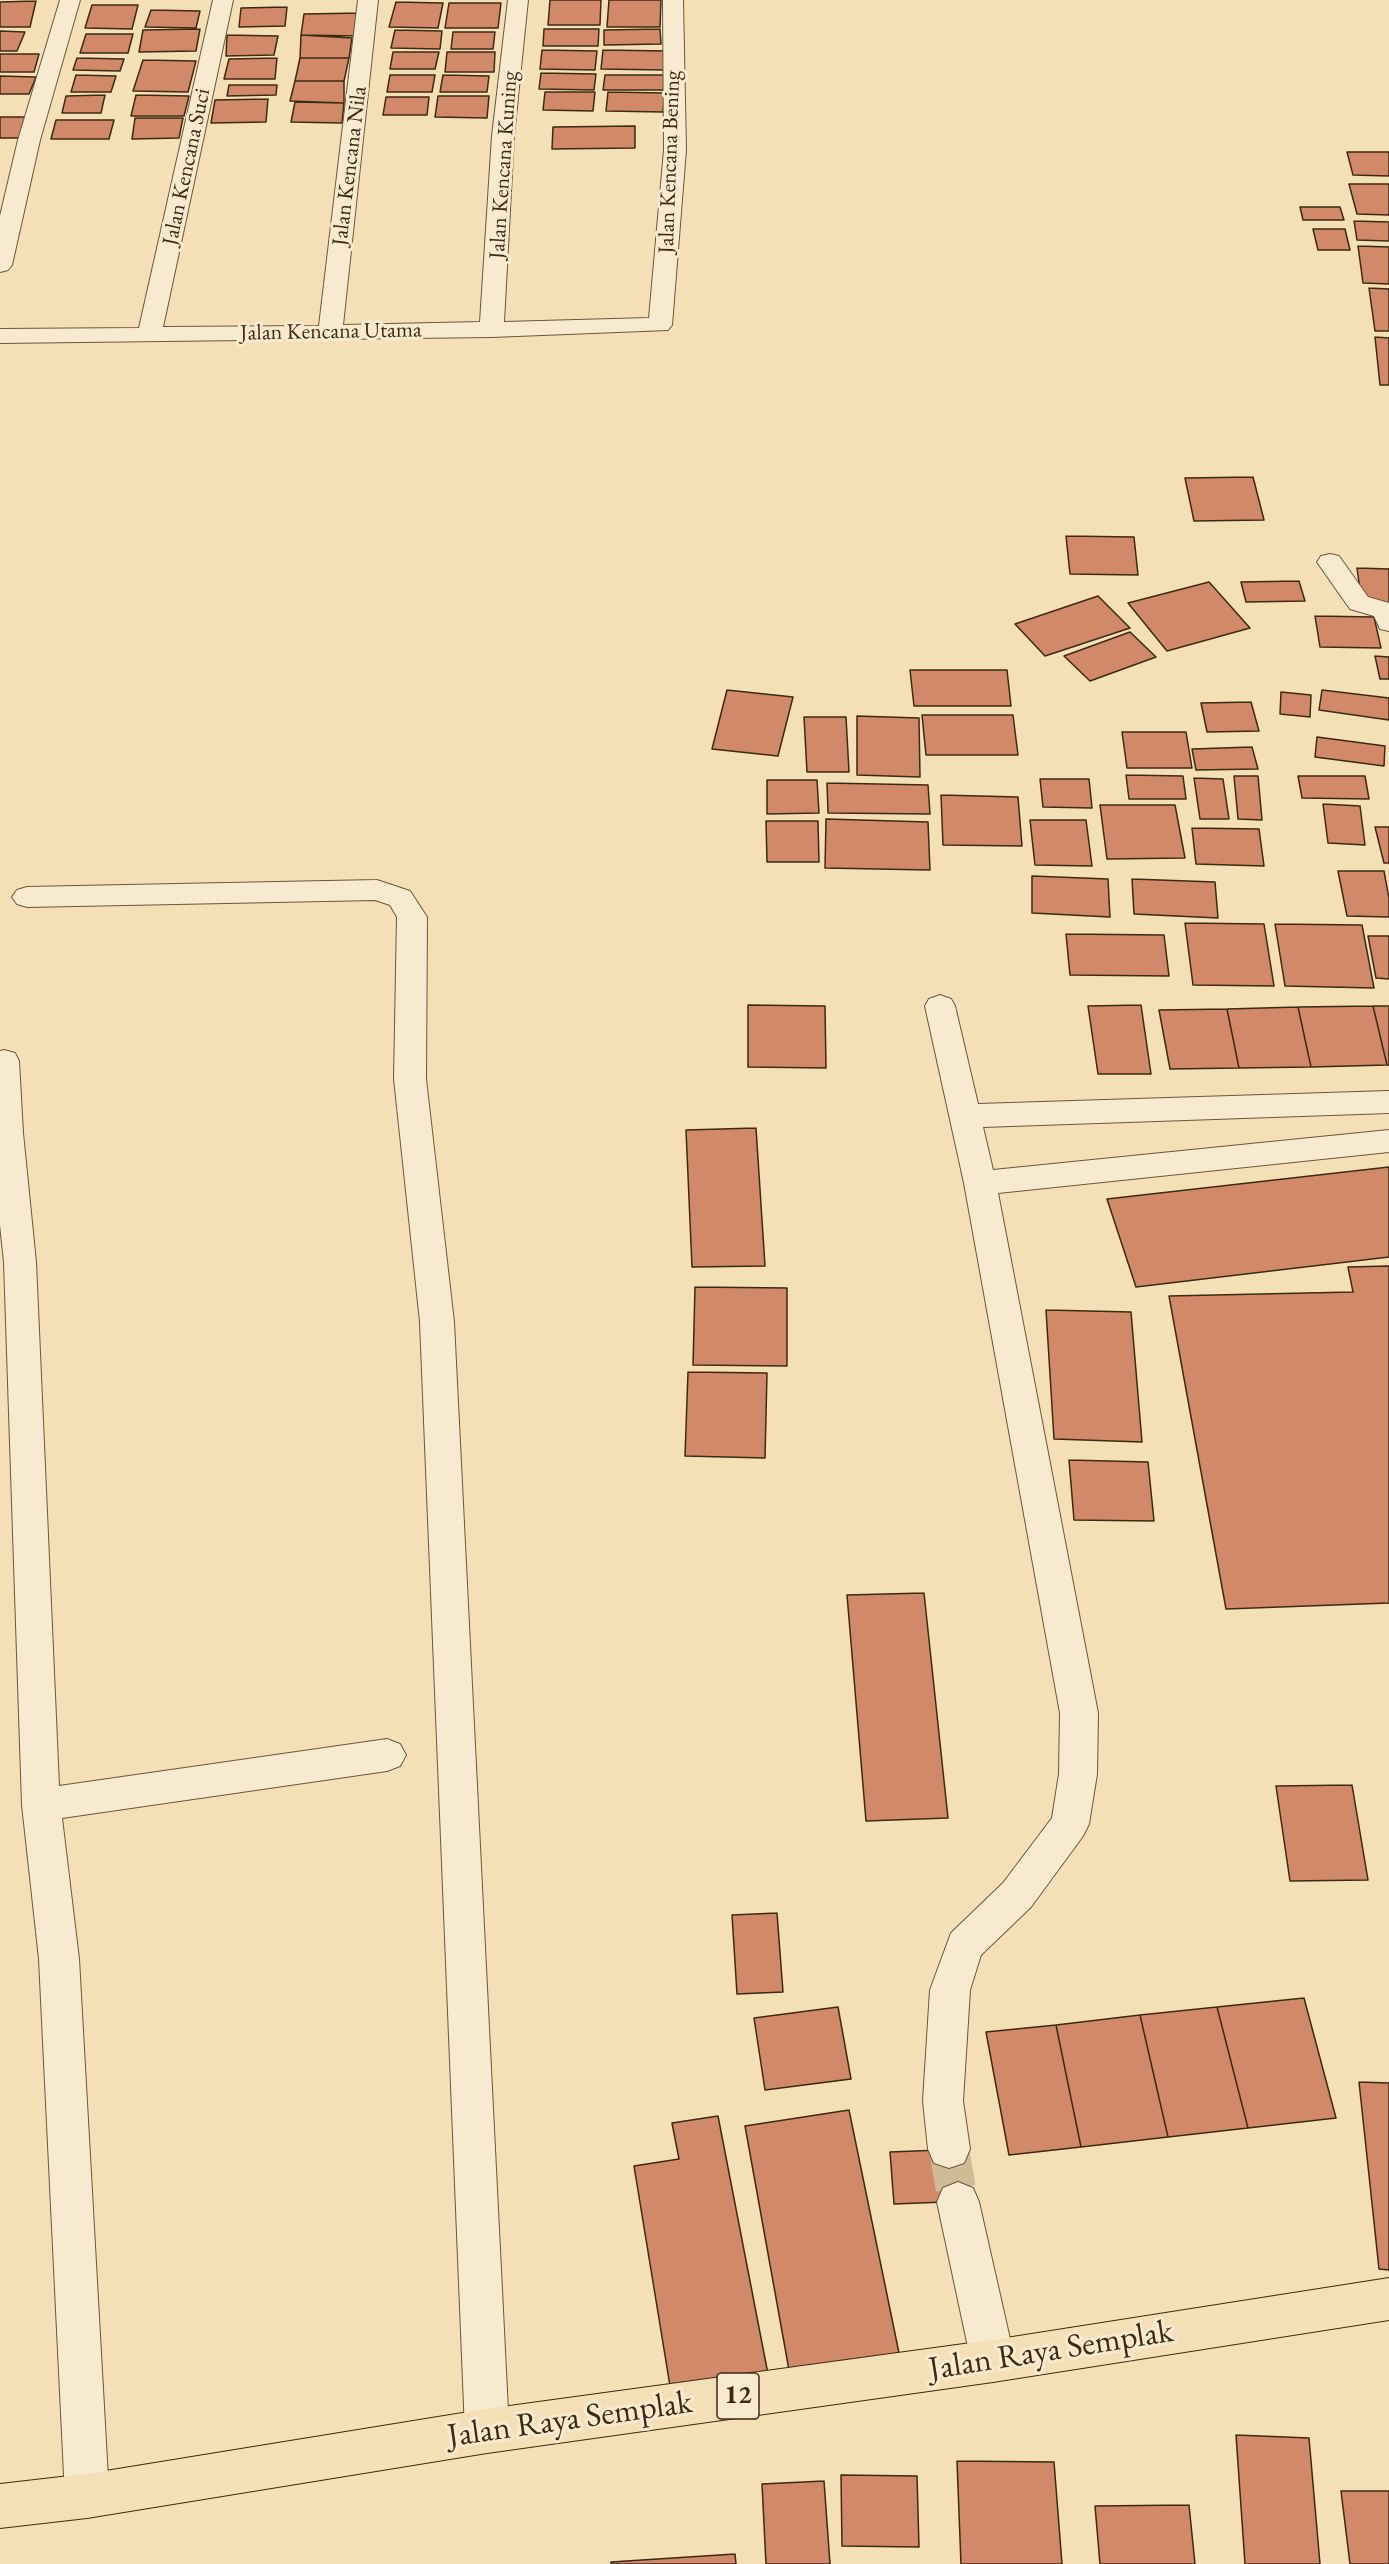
<!DOCTYPE html>
<style>
body{margin:0}
canvas{display:block;background:#f4dfb7}
</style>
<canvas width="1389" height="2564"></canvas>
<script>
const ctx = document.querySelector('canvas').getContext('2d');
ctx.lineJoin = 'round';
function fill(path, color) { ctx.fillStyle = color; ctx.fill(path, 'evenodd'); }
const poly = rows => new Path2D(rows.map(r => 'M' + r).join(''));
function strokePath(path, color, width, dash) { ctx.strokeStyle = color; ctx.lineWidth = width; ctx.lineCap = dash ? 'butt' : 'round'; ctx.setLineDash(dash || []); ctx.stroke(path); }
function drawText(font, color, halo, rows, align = 'center') {
  ctx.font = font + ' "EB Garamond",serif'; ctx.lineWidth = 6; ctx.setLineDash([]); ctx.textBaseline = 'middle'; ctx.strokeStyle = halo; ctx.fillStyle = color; for (const [text, x, y, turn = 0] of rows) {
    ctx.save(); ctx.translate(x, y); ctx.rotate((+turn || 0) * Math.PI / 180); ctx.textAlign = isNaN(turn) ? turn : align; if (halo) ctx.strokeText(text, 0, 0); ctx.fillText(text, 0, 0); ctx.restore();
  }
}
const building = poly([
 [550,0,601,0,600,25,548,25,550,0],
 [609,0,661,0,660,27,607,27,609,0],
 [36,1,30,27,0,27,0,2,36,1],
 [396,2,443,3,438,28,389,27,396,2],
 [449,3,501,3,498,28,445,28,449,3],
 [92,5,138,5,132,29,85,28,92,5],
 [287,7,285,26,239,27,241,8,287,7],
 [151,10,200,11,196,28,145,27,151,10],
 [362,13,359,36,301,35,304,14,362,13],
 [200,29,196,51,139,52,143,30,200,29],
 [544,29,599,29,598,46,543,46,544,29],
 [660,29,661,44,604,45,604,30,660,29],
 [395,30,442,31,440,49,391,48,395,30],
 [0,31,25,32,17,51,0,51,0,31],
 [453,32,495,32,493,49,451,49,453,32],
 [86,34,133,34,128,53,80,53,86,34],
 [227,35,278,36,274,55,226,56,227,35],
 [301,35,352,38,349,58,300,58,301,35],
 [542,50,597,51,595,70,540,69,542,50],
 [603,50,667,51,665,70,601,69,603,50],
 [393,52,439,52,435,69,390,69,393,52],
 [447,52,495,52,494,72,445,72,447,52],
 [0,54,39,54,34,72,0,72,0,54],
 [77,58,124,59,120,71,73,70,77,58],
 [277,58,275,79,224,79,229,59,277,58],
 [300,58,349,58,344,81,295,81,300,58],
 [143,60,196,61,188,92,133,91,143,60],
 [541,73,596,74,594,90,539,89,541,73],
 [76,75,116,76,111,92,71,92,76,75],
 [390,75,435,75,432,92,387,92,390,75],
 [443,75,489,76,487,92,440,92,443,75],
 [605,75,664,75,664,90,603,90,605,75],
 [0,76,36,77,29,94,0,94,0,76],
 [295,81,344,81,344,103,290,101,295,81],
 [229,85,277,85,276,95,227,96,229,85],
 [545,92,595,92,593,111,543,110,545,92],
 [608,92,665,93,663,112,606,111,608,92],
 [105,95,101,113,62,113,66,96,105,95],
 [136,95,189,96,184,116,131,116,136,95],
 [438,96,489,96,487,118,435,117,438,96],
 [386,97,429,97,427,115,383,115,386,97],
 [268,99,266,122,211,123,215,100,268,99],
 [295,102,344,103,342,123,291,122,295,102],
 [0,117,26,117,20,138,0,138,0,117],
 [135,118,183,118,179,138,132,139,135,118],
 [56,120,114,120,109,139,51,139,56,120],
 [635,126,635,148,552,149,553,127,635,126],
 [1347,152,1389,152,1389,176,1353,175,1347,152],
 [1349,184,1389,184,1389,215,1357,214,1349,184],
 [1300,207,1340,207,1344,220,1303,220,1300,207],
 [1354,221,1389,222,1389,241,1357,240,1354,221],
 [1313,229,1345,229,1350,250,1318,250,1313,229],
 [1358,246,1389,247,1389,284,1363,283,1358,246],
 [1369,288,1389,289,1389,331,1375,331,1369,288],
 [1375,337,1389,338,1389,385,1380,385,1375,337],
 [1253,477,1264,520,1194,521,1185,478,1253,477],
 [1066,536,1134,537,1138,575,1070,574,1066,536],
 [1357,568,1389,569,1389,604,1362,604,1357,568],
 [1299,581,1305,601,1246,602,1241,582,1299,581],
 [1209,582,1250,628,1167,651,1128,603,1209,582],
 [1098,596,1130,628,1045,656,1015,624,1098,596],
 [1315,616,1374,617,1381,648,1320,647,1315,616],
 [1130,632,1156,657,1090,681,1064,656,1130,632],
 [1375,656,1389,657,1389,679,1380,679,1375,656],
 [910,670,1007,670,1011,706,914,706,910,670],
 [727,690,793,697,778,756,712,749,727,690],
 [1322,690,1389,698,1389,720,1319,710,1322,690],
 [1281,692,1311,695,1310,717,1280,714,1281,692],
 [1251,702,1259,731,1207,732,1201,703,1251,702],
 [922,715,1013,715,1018,755,926,755,922,715],
 [857,716,919,718,920,777,857,775,857,716],
 [804,717,846,717,849,772,807,772,804,717],
 [1122,732,1186,732,1192,768,1127,768,1122,732],
 [1317,737,1385,746,1384,766,1315,757,1317,737],
 [1252,747,1258,769,1196,770,1192,749,1252,747],
 [1126,775,1183,776,1186,799,1129,799,1126,775],
 [1234,776,1258,776,1262,820,1238,819,1234,776],
 [1298,776,1365,776,1369,799,1302,798,1298,776],
 [1194,778,1223,779,1229,819,1200,819,1194,778],
 [1040,779,1089,779,1092,808,1043,807,1040,779],
 [767,780,817,780,819,813,767,814,767,780],
 [827,783,928,785,930,814,828,813,827,783],
 [941,795,1018,797,1022,846,943,845,941,795],
 [1323,804,1360,806,1365,845,1328,843,1323,804],
 [1100,805,1175,805,1185,858,1107,859,1100,805],
 [826,819,928,822,930,870,825,868,826,819],
 [1030,820,1086,820,1092,866,1035,865,1030,820],
 [766,821,818,821,819,862,767,862,766,821],
 [1375,827,1389,827,1389,863,1384,863,1375,827],
 [1192,828,1259,829,1264,866,1196,864,1192,828],
 [1338,871,1384,871,1389,898,1389,917,1347,916,1338,871],
 [1032,876,1108,879,1110,917,1032,913,1032,876],
 [1132,879,1215,882,1218,918,1134,914,1132,879],
 [1185,923,1264,924,1274,986,1193,985,1185,923],
 [1275,924,1362,925,1374,988,1285,986,1275,924],
 [1066,934,1164,935,1169,976,1070,975,1066,934],
 [1368,936,1389,936,1389,979,1376,978,1368,936],
 [748,1005,825,1006,826,1068,748,1067,748,1005],
 [1141,1005,1151,1074,1098,1074,1088,1006,1141,1005],
 [1373,1006,1389,1006,1389,1065,1387,1065,1373,1006],
 [1373,1006,1387,1065,1311,1067,1298,1007,1373,1006],
 [1298,1007,1311,1067,1239,1068,1227,1009,1298,1007],
 [1227,1009,1239,1068,1170,1069,1159,1010,1227,1009],
 [756,1128,765,1266,692,1267,686,1130,756,1128],
 [1389,1167,1389,1257,1136,1287,1107,1199,1389,1167],
 [1389,1266,1389,1603,1226,1609,1169,1296,1353,1292,1348,1267,1389,1266],
 [695,1287,787,1288,787,1366,693,1365,695,1287],
 [1046,1310,1131,1312,1142,1442,1054,1439,1046,1310],
 [688,1372,767,1373,765,1458,685,1456,688,1372],
 [1069,1460,1148,1462,1154,1521,1074,1520,1069,1460],
 [924,1593,948,1818,866,1821,847,1595,924,1593],
 [1352,1785,1368,1880,1290,1881,1276,1786,1352,1785],
 [777,1913,783,1992,737,1994,732,1915,777,1913],
 [1304,1998,1336,2118,1248,2128,1217,2007,1304,1998],
 [838,2007,851,2079,765,2090,754,2018,838,2007],
 [1217,2007,1248,2128,1168,2137,1140,2015,1217,2007],
 [1140,2015,1168,2137,1081,2147,1056,2025,1140,2015],
 [1056,2025,1081,2147,1009,2155,986,2032,1056,2025],
 [1359,2082,1389,2083,1389,2270,1379,2269,1359,2082],
 [849,2110,899,2353,789,2370,745,2126,849,2110],
 [718,2116,768,2374,671,2392,634,2166,679,2159,672,2123,718,2116],
 [965,2149,971,2201,894,2204,890,2152,965,2149],
 [1236,2435,1309,2438,1320,2564,1245,2564,1236,2435],
 [957,2461,1054,2462,1062,2564,961,2564,957,2461],
 [841,2475,917,2476,919,2547,842,2546,841,2475],
 [824,2481,830,2564,766,2564,762,2484,824,2481],
 [1341,2491,1389,2491,1389,2564,1350,2564,1341,2491],
 [1189,2505,1195,2564,1100,2564,1095,2506,1189,2505],
 [735,2554,736,2564,611,2564,611,2562,735,2554]
]);
fill(building, '#d1896a');
strokePath(building, '#3c2a13', 1.5);
strokePath(poly([
 [949,2149,958,2202]
]), '#cfbb96', 40, [40, 20]);
const minor = poly([
 [60,0,80,0,40,140,12,265,8,270,0,272,0,216,18,140,60,0],
 [213,0,233,0,163,327,319,326,358,0,378,0,343,325,480,322,492,136,508,0,528,0,514,136,504,322,649,318,664,150,663,0,683,0,686,150,672,325,668,330,492,337,0,343,0,329,139,328,213,0],
 [1330,554,1339,556,1368,597,1389,603,1389,631,1380,629,1374,616,1350,609,1317,562,1321,556,1330,554],
 [377,880,410,891,427,917,426,1079,454,1322,509,2431,503,2447,487,2453,471,2447,465,2431,420,1322,394,1079,397,917,390,905,375,900,27,907,17,904,12,897,17,890,27,887,377,880],
 [940,995,951,999,955,1006,978,1104,1389,1091,1389,1113,983,1127,993,1170,1389,1130,1389,1152,998,1193,1098,1713,1097,1774,1089,1824,1083,1836,1031,1907,981,1955,970,1990,963,2101,970,2149,964,2163,949,2168,934,2163,928,2149,923,2101,930,1990,951,1933,1003,1883,1052,1818,1059,1774,1060,1713,964,1183,925,1006,929,999,940,995],
 [4,1050,15,1053,19,1061,23,1133,36,1262,59,1786,387,1739,400,1744,406,1755,400,1766,387,1771,62,1818,79,1959,109,2496,103,2512,87,2518,71,2512,65,2496,39,1959,22,1805,4,1262,0,1225,0,1051,4,1050],
 [958,2182,973,2188,979,2202,1015,2361,1008,2376,993,2382,978,2376,971,2361,937,2202,943,2188,958,2182]
]);
const primary = poly([
 [1389,2278,1389,2320,993,2382,487,2453,87,2518,0,2528,0,2484,87,2474,487,2409,993,2340,1389,2278]
]);
strokePath(minor, '#6a573c', 2);
strokePath(primary, '#3c2a13', 2);
fill(minor, '#f8ead0');
fill(primary, '#f4dfb7');
drawText('22px', '#3c2a13', '#f8ead0', [
 ["Jalan Kencana Bening",670,162,-88],
 ["Jalan Kencana Kuning",504,165,-86],
 ["Jalan Kencana Nila",350,166,-83],
 ["Jalan Kencana Suci",187,167,-78],
 ["Jalan Kencana Utama",331,332,-1]
]);
for (const [x, y, w] of [
 [738,2396,42]
]) { const box = new Path2D(); box.roundRect(x - w / 2, y - 23, w, 46, 4.5); ctx.fillStyle = '#f8ead0'; ctx.fill(box); strokePath(box, '#3c2a13', 1.5); }
drawText('bold 26px', '#3c2a13', null, [
 ["12",738,2396]
]);
drawText('33px', '#3c2a13', '#f8ead0', [
 ["Jalan Raya Semplak",1051,2351,-9],
 ["Jalan Raya Semplak",570,2420,-8]
]);
</script>
